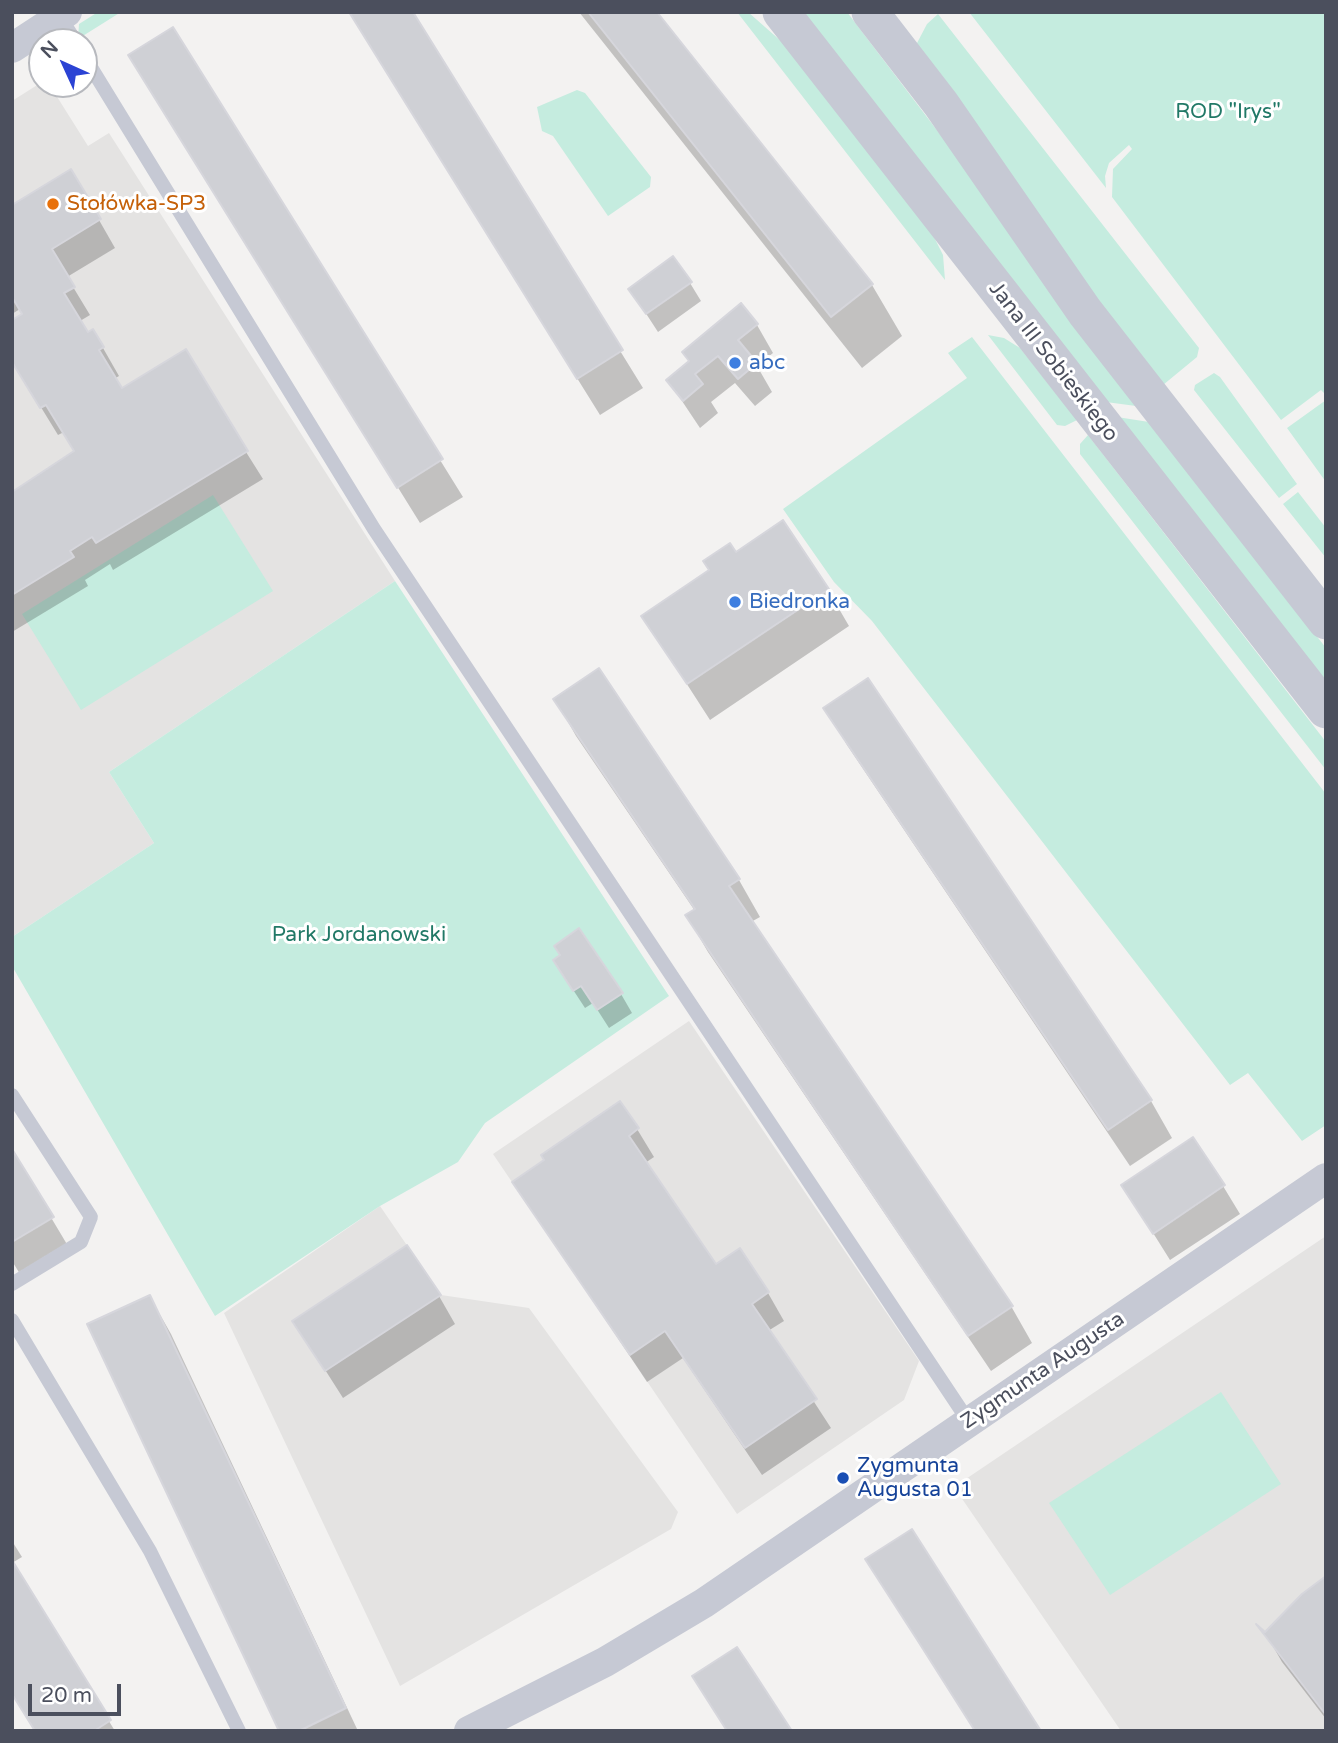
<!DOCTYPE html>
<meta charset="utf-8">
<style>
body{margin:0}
#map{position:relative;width:1338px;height:1743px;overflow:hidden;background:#f3f2f1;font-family:"Varela Round",sans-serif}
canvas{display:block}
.frame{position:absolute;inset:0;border:14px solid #4b4f5d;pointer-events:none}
.north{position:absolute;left:28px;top:28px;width:70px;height:70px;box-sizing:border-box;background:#fff;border:2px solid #b7b9be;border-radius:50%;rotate:315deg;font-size:19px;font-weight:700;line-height:28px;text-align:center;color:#4b4f5d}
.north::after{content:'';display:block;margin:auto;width:24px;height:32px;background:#2b43d4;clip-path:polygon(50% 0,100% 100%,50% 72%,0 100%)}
.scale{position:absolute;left:28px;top:1684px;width:93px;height:32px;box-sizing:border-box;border:4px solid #4b4f5d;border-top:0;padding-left:9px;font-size:21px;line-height:24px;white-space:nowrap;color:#4b4f5d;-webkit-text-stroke:5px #fff;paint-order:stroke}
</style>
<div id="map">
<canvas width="1338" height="1743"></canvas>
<div class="frame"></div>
<div class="north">N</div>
<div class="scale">20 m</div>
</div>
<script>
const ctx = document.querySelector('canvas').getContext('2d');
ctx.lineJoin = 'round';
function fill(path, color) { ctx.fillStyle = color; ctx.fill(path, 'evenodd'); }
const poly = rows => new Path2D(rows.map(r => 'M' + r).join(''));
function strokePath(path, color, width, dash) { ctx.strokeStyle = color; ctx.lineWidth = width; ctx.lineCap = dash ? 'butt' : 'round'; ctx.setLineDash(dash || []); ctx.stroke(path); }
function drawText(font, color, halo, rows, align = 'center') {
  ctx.font = font + ' "Varela Round",sans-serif'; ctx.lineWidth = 6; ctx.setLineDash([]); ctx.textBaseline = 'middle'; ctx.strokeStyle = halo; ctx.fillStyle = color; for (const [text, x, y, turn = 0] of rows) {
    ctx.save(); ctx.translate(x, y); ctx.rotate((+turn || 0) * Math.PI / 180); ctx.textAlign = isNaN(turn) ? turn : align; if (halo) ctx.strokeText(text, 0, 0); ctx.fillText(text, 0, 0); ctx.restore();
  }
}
fill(poly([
 [42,82,49,84,88,146,109,133,395,581,109,772,154,843,12,937,12,101],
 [689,1021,919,1361,904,1400,737,1514,493,1154],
 [380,1206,441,1295,529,1308,678,1512,671,1529,400,1686,224,1313],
 [1326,1236,1326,1731,1121,1731,954,1487]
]), '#e4e3e2');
fill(poly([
 [98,12,121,12,78,39,79,24],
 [737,12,748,12,782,42,930,229,943,255,945,280],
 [803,12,847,12,952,150,1070,321,1136,406,1106,402],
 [969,12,1326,12,1326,395,1321,390,1281,420,1112,197,1113,169,1132,149,1129,145,1109,163,1105,176,1106,188],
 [938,14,1199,348,1197,357,1163,385,1096,299,916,45,927,24],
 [577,90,585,93,651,177,650,187,608,216,553,136,542,131,537,107],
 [988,335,1004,338,1020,348,1077,420,1065,426,1057,425],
 [972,337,1326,794,1326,1125,1302,1141,1248,1073,1230,1085,872,621,834,582,783,509,967,378,948,353],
 [1214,373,1220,377,1297,484,1279,498,1194,390,1195,385],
 [1326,400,1326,482,1287,428],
 [1117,417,1149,422,1222,515,1326,648,1326,683],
 [1088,435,1326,742,1326,770,1080,454,1080,444],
 [1298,492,1326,528,1326,558,1283,504],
 [213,495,273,591,81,710,22,614],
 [395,581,669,996,485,1123,458,1162,380,1206,215,1316,12,966,12,937,154,843,109,772],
 [1221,1392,1281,1484,1110,1595,1049,1503]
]), '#c5ecdf');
fill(poly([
 [349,12,411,12,643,388,600,415],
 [579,12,655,12,872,285,902,336,862,368],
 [173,30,463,497,420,523,130,56],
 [12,207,99,220,115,248,67,277,90,315,80,321,87,334,93,331,103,348,119,376,114,379,121,390,246,452,263,479,113,570,110,564,85,580,88,586,12,632,12,492,76,452,64,432,58,435,12,360,24,315,20,309,12,314],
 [690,283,701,301,658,332,630,289],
 [757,325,773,353,757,366,772,392,755,406,735,383,711,402,718,413,700,428,668,380,690,362],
 [735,554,828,590,849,626,710,720,643,616],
 [598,671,739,880,760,917,751,922,1011,1306,1032,1343,991,1371,708,952,687,916,695,911,576,736,555,699],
 [868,680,1151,1101,1172,1138,1130,1166,847,745,826,708],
 [566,979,621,994,632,1013,609,1028,593,1003,585,1008],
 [637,1129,654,1157,645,1163,716,1267,739,1251,768,1293,784,1321,768,1331,831,1428,762,1475,683,1358,647,1382,514,1182],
 [12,1152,68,1246,20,1274,12,1261],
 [1123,1185,1223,1186,1240,1214,1170,1260],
 [439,1296,455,1324,343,1398,294,1321],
 [150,1297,171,1334,358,1731,281,1731],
 [12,1541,22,1557,12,1563],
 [12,1564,115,1731,36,1731],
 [1326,1579,1326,1719,1282,1662,1266,1634]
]), '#0003');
const building = poly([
 [349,12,413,12,623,350,577,379,349,12],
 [588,12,657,12,873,284,831,317,588,12],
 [173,27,443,459,397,488,128,55,173,27],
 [71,169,101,219,52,249,75,287,64,293,88,332,93,329,104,347,99,350,122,388,186,349,248,451,96,543,92,537,70,551,74,557,12,595,12,492,74,451,46,405,40,408,12,362,12,320,22,314,12,297,12,205,71,169],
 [673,256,692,282,646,314,628,289,673,256],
 [741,303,758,324,738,340,757,363,738,379,718,356,695,374,703,384,683,401,666,380,689,361,682,352,741,303],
 [783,520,829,589,687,684,641,616,709,570,703,561,730,543,736,552,783,520],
 [599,668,740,879,729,886,1013,1306,968,1336,685,915,695,909,553,699,599,668],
 [868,678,1152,1100,1108,1130,823,708,868,678],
 [579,928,623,993,597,1010,581,986,573,991,553,960,560,955,554,946,579,928],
 [620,1101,639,1128,629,1136,716,1264,740,1248,769,1292,752,1304,817,1399,745,1448,665,1331,630,1355,512,1182,544,1160,541,1155,620,1101],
 [1193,1137,1225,1185,1153,1234,1121,1185,1193,1137],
 [12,1149,54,1217,12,1242,12,1149],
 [407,1245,441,1295,325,1371,292,1321,407,1245],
 [150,1295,346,1708,299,1731,279,1731,87,1324,150,1295],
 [912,1529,1041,1731,975,1731,916,1638,865,1559,912,1529],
 [12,1560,111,1720,94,1731,35,1731,12,1694,12,1560],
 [1326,1576,1326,1715,1256,1624,1265,1632,1302,1594,1326,1576],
 [737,1647,751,1668,792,1731,727,1731,692,1676,737,1647]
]);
fill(building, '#cfd0d5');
strokePath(building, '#d6d6dc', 2);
strokePath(poly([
 [60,17,76,42],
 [84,56,374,529,969,1422],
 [12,1095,91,1217,81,1242,12,1284],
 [12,1320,150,1551,239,1731]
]), '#c6c9d4', 14);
strokePath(poly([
 [12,48,67,12],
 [469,1731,605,1662,704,1603,1326,1178]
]), '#c6c9d4', 30);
strokePath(poly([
 [781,12,1326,710],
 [870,12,941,104,1085,312,1326,621]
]), '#c6c9d4', 37);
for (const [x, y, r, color] of [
 [53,204,7,"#e8710a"],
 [735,363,7,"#3f7fe0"],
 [735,602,7,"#3f7fe0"],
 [843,1478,7,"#1a4fb4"]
]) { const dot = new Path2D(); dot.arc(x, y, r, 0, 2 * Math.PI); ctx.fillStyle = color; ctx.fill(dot); strokePath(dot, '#fff', 2.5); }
drawText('21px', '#217967', '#fff', [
 ["ROD \"Irys\"",1228,112],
 ["Park Jordanowski",359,935]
]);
drawText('21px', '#c56008', '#fff', [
 ["Stołówka-SP3",67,204]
], 'left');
drawText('21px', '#4b4f5d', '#fff', [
 ["Jana III Sobieskiego",1053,362,52],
 ["Zygmunta Augusta",1043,1371,-34]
]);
drawText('21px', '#366cbe', '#fff', [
 ["abc",749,363],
 ["Biedronka",749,602]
], 'left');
drawText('21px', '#164399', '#fff', [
 ["Zygmunta",857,1466],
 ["Augusta 01",857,1490]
], 'left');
</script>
